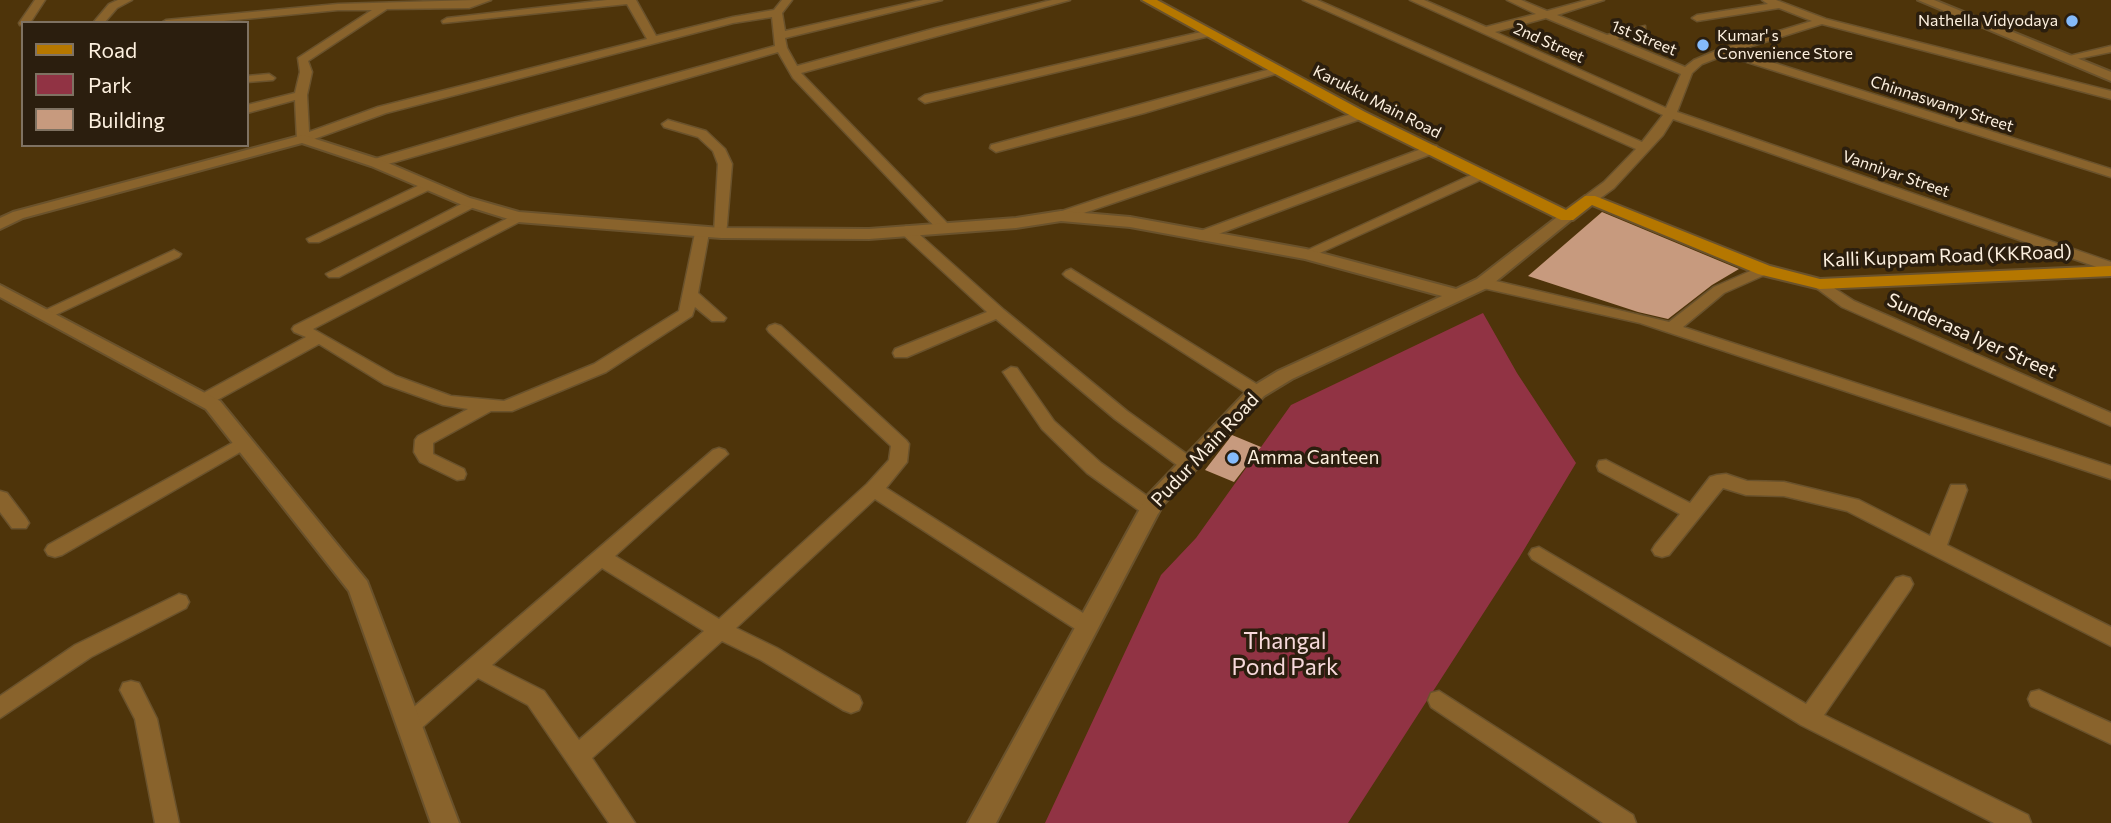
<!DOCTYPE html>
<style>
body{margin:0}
#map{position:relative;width:2111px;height:823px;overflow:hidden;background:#4e340a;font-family:Commissioner,sans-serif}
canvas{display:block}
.legend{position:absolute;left:21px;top:21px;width:228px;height:126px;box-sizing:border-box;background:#2b1e0e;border:2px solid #7f7262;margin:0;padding:9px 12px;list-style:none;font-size:21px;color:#fdf0df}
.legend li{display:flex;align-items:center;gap:14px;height:35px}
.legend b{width:35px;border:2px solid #7f7262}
</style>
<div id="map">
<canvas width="2111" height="823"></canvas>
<ul class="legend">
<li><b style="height:9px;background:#b57700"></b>Road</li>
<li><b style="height:19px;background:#913344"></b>Park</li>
<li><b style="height:19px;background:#c79a7e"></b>Building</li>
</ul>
</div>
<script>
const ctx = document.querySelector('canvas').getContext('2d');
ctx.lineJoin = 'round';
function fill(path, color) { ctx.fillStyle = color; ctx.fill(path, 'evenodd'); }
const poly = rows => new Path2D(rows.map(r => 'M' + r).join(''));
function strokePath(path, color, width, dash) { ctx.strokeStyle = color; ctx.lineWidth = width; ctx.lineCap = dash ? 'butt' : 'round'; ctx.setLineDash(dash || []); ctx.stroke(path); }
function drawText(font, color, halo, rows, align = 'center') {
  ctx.font = font + ' Commissioner,sans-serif'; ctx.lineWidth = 7; ctx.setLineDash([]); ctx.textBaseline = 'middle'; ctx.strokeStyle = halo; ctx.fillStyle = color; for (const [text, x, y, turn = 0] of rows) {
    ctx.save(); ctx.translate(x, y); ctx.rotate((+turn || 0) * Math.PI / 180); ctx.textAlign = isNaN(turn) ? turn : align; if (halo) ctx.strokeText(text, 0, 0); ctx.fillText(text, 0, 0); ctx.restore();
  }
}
fill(poly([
 [1483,313,1517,373,1576,463,1519,558,1348,823,1045,823,1161,575,1196,538,1291,405]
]), '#913344');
fill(poly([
 [1602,212,1739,269,1712,285,1668,319,1638,312,1528,276],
 [1232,435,1261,447,1234,482,1205,470]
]), '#c79a7e');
const minor = poly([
 [35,0,45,0,30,23,20,25,19,23,35,0],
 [118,0,132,0,117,8,104,23,93,23,109,4,118,0],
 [475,0,491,0,469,8,387,9,308,61,312,72,307,95,309,132,378,107,647,39,627,4,443,23,442,21,447,18,607,0,636,0,656,36,733,17,774,10,782,0,792,0,782,13,785,31,923,0,942,0,785,38,787,48,797,66,936,28,1052,0,1070,0,801,73,948,224,948,230,943,231,938,230,793,78,778,52,381,166,371,166,369,163,371,160,517,117,775,46,772,17,733,23,386,113,303,143,297,139,295,100,247,113,247,105,295,93,300,72,298,58,372,10,338,10,203,23,161,23,166,20,338,4,475,0],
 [1303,0,1317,0,1642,142,1663,115,1410,0,1424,0,1486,27,1536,14,1507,0,1521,0,1547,11,1587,0,1604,0,1557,15,1607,35,1645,26,1645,30,1617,39,1685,67,1694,60,1720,49,1812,21,1779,8,1697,21,1692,18,1697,15,1768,4,1762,0,1776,0,1826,19,2111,91,2111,99,1822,24,1736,51,2111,169,2111,177,1725,55,1702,64,1692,73,1677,112,2111,262,2111,272,1673,119,1663,135,1614,188,1595,202,1585,202,1585,196,1604,182,1636,149,1303,0],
 [1546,18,1681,74,1666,108,1495,32,1546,18],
 [1210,30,1215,33,1214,35,925,103,919,99,925,95,1210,30],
 [2111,46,2111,52,2067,61,2061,58,2111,46],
 [1278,67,1284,70,1282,72,1144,113,996,152,990,148,991,145,1278,67],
 [269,74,275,78,273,80,247,82,247,76,269,74],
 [1360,111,1366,115,1364,118,1066,219,1061,220,1054,216,1056,213,1360,111],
 [668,120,706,131,725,149,732,164,726,236,721,237,714,233,718,164,713,151,698,137,664,127,662,124,668,120],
 [1432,145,1437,146,1437,152,1205,239,1200,240,1193,236,1195,233,1432,145],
 [1482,170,1487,171,1487,177,1311,257,1306,258,1299,254,1482,170],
 [426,182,431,183,431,189,319,242,309,242,307,239,426,182],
 [471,199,476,200,476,206,339,277,329,277,326,274,471,199],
 [518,213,525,217,523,220,313,329,396,376,451,396,504,401,594,364,679,311,695,233,702,229,709,233,698,293,726,318,724,321,712,321,695,307,692,316,606,372,512,411,491,411,433,443,433,454,464,469,466,474,464,479,457,480,420,462,414,452,415,440,418,436,468,409,443,405,384,384,319,344,210,404,198,404,195,400,198,396,306,337,294,332,292,329,294,326,518,213],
 [906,226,911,227,1004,310,1127,411,1195,460,1197,464,1195,468,1181,468,1115,419,996,319,907,357,895,357,893,353,895,349,987,312,901,233,899,230,906,226],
 [174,250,181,254,179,257,51,317,45,319,37,314,174,250],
 [1764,265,1772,270,1769,273,1724,293,1683,327,2111,466,2111,479,1640,323,1483,288,1475,283,1483,278,1669,322,1714,287,1764,265],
 [1071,269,1263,388,1266,392,1263,396,1251,396,1066,277,1063,274,1066,271,1071,269],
 [1820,279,1854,301,2111,413,2111,426,1842,307,1815,287,1812,284,1815,281,1820,279],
 [775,324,781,326,906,440,909,444,907,462,886,488,1094,620,1098,626,1094,632,1087,634,1080,632,875,499,736,628,777,648,859,696,862,703,859,710,851,713,843,710,761,660,722,641,592,758,635,823,609,823,528,705,478,678,417,732,409,735,401,732,398,725,401,718,713,450,719,448,725,450,728,454,615,556,719,619,867,484,889,460,891,446,769,332,767,329,769,326,775,324],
 [602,568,704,631,579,740,544,691,492,665,602,568],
 [1011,367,1017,368,1054,421,1101,463,1158,504,1161,509,1158,514,1144,514,1087,473,1042,429,1003,372,1011,367],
 [243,437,249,439,252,443,249,447,62,555,55,557,48,555,45,550,48,545,243,437],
 [1606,460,1690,503,1710,477,1717,475,1726,474,1747,481,1784,482,1859,500,1930,536,1951,485,1965,485,1967,490,1947,545,2111,627,2111,646,1847,511,1784,496,1746,495,1723,488,1669,555,1662,557,1655,555,1652,550,1655,545,1680,514,1599,471,1597,466,1599,461,1606,460],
 [0,491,7,493,26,518,29,523,26,528,12,528,0,512,0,491],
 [1539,547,1806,704,1896,578,1903,576,1910,578,1913,584,1910,590,1824,715,2028,815,2031,823,1994,823,1801,725,1532,559,1529,554,1532,549,1539,547],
 [179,594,186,596,189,602,186,608,91,657,0,718,0,696,75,645,179,594],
 [131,681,139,683,157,719,179,823,155,823,135,719,120,690,123,683,131,681],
 [2039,690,2111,723,2111,744,2031,706,2028,699,2031,692,2039,690],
 [1439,691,1633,815,1636,823,1603,823,1431,707,1428,700,1431,693,1439,691]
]);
const tertiary = poly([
 [1918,0,1934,0,2111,72,2111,81,1918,0],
 [303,135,381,160,470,198,519,212,721,228,869,229,1016,218,1061,211,1130,217,1306,249,1456,289,1477,279,1561,214,1567,212,1575,217,1489,287,1292,379,1264,396,1162,506,996,823,968,823,1147,496,1250,388,1278,371,1442,296,1305,259,1130,227,1061,221,1016,228,869,239,721,238,518,222,460,204,371,166,302,143,23,218,0,229,0,218,13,212,303,135],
 [0,285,220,401,367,581,459,823,431,823,349,591,206,409,0,297,0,285]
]);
const secondary = poly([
 [1142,0,1157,0,1365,112,1566,210,1585,196,1595,196,1770,266,1820,279,2111,266,2111,276,1820,289,1758,274,1592,205,1573,220,1561,220,1355,118,1142,0]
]);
strokePath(minor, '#6a522c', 3);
strokePath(tertiary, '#6a522c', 4);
strokePath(secondary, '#6a522c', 4);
fill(minor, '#89632c');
fill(tertiary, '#89632c');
fill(secondary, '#b57700');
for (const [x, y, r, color] of [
 [2072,21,7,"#85bbfb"],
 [1703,45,7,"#85bbfb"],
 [1233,458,7,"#85bbfb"]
]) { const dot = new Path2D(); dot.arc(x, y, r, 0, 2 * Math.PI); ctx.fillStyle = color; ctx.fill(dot); strokePath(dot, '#2b1e0e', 2.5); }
drawText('16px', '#fdf0df', '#2b1e0e', [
 ["Nathella Vidyodaya",2058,21],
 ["Kumar' s",1717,36,"left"],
 ["Convenience Store",1717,54,"left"]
], 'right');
drawText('16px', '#fdf0df', '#2b1e0e', [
 ["1st Street",1644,38,22],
 ["2nd Street",1549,43,24],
 ["Karukku Main Road",1377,102,27],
 ["Chinnaswamy Street",1942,104,18],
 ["Vanniyar Street",1896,174,19]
]);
drawText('19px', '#fdf0df', '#2b1e0e', [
 ["Kalli Kuppam Road (KKRoad)",1947,256,-2],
 ["Sunderasa Iyer Street",1972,336,24],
 ["Pudur Main Road",1205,450,-47]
]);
drawText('19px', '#fdf0df', '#2b1e0e', [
 ["Amma Canteen",1247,458]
], 'left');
drawText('23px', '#f7d9db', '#2b1e0e', [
 ["Thangal",1285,641],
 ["Pond Park",1285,667]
]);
</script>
